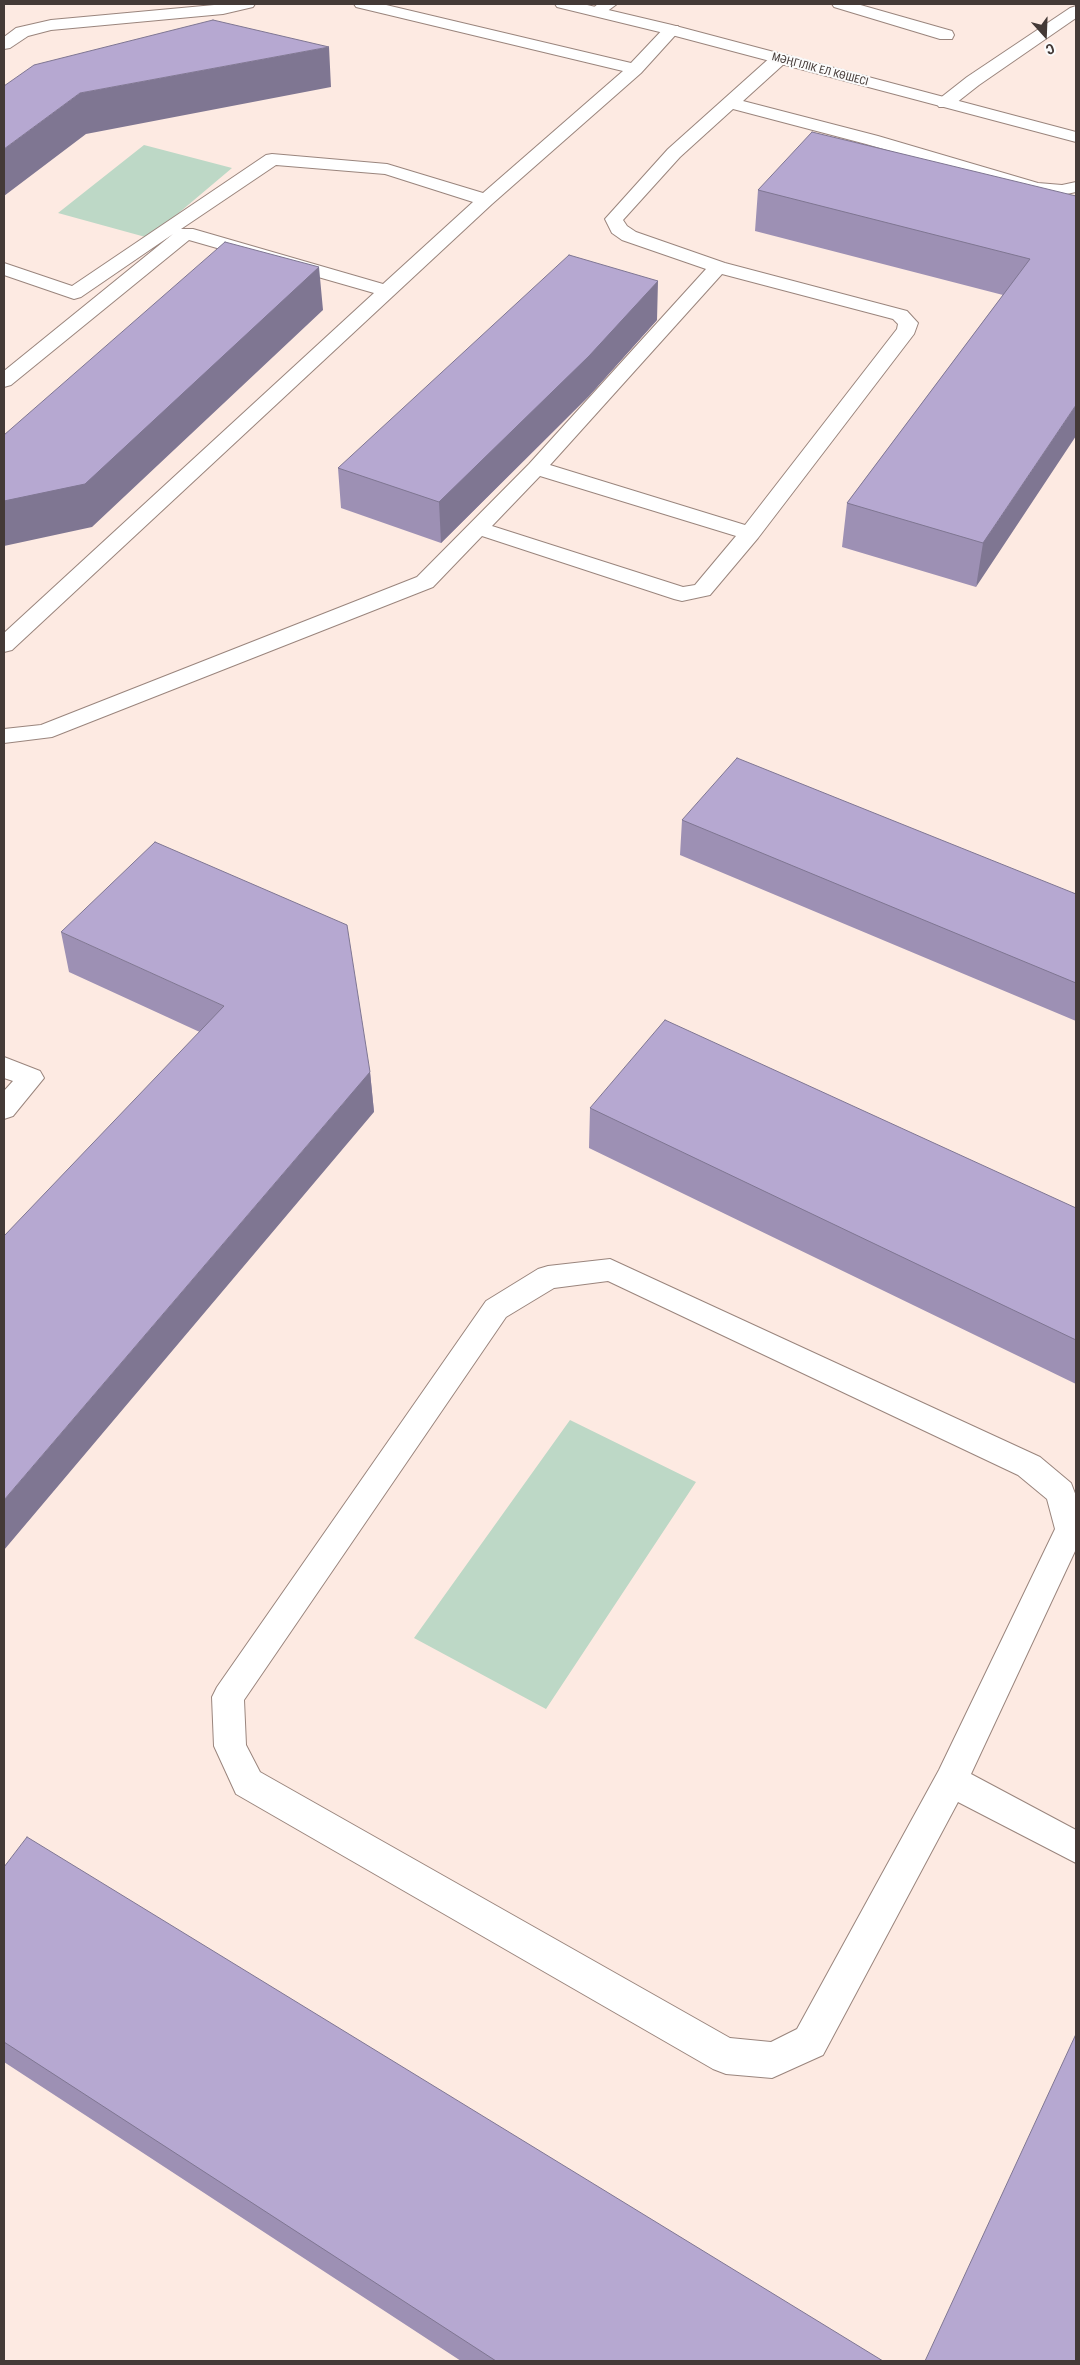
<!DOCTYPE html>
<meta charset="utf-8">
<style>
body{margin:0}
#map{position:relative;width:1080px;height:2365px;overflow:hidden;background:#fdeae2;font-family:"Roboto Condensed",sans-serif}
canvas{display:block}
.frame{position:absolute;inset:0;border:5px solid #443a37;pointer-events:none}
.north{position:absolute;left:1020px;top:10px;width:50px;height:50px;-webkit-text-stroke:4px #fbfbfb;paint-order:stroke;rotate:160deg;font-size:14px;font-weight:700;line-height:20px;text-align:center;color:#443a37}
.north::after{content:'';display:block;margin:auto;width:18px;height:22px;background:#443a37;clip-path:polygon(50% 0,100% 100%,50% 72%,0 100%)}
</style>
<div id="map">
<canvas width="1080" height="2365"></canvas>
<div class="frame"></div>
<div class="north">С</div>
</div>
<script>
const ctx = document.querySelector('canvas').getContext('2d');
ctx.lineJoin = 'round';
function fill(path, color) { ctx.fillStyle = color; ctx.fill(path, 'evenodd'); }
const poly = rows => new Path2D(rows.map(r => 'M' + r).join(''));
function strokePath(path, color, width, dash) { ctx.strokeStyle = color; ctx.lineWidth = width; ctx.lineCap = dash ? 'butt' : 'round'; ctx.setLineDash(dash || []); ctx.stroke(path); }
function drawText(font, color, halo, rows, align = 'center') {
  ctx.font = font + ' "Roboto Condensed",sans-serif'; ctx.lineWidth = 4; ctx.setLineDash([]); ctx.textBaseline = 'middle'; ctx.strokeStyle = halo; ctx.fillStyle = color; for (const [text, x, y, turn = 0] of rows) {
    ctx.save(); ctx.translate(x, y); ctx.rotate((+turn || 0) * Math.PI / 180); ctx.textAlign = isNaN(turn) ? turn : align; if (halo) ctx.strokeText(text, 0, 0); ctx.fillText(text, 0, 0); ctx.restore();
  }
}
fill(poly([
 [144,145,232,168,149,238,58,213],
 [570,1420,696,1482,546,1709,414,1638]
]), '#bdd8c6');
const lane = poly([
 [225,4,255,4,253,7,223,14,51,30,28,36,10,48,4,49,4,37,16,28,51,20,225,4],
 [354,4,382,4,631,63,666,26,678,26,680,30,641,73,492,204,12,650,4,652,4,633,374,293,189,240,11,385,4,387,4,371,173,234,81,297,74,299,4,275,4,263,72,286,266,155,272,154,387,164,483,193,623,71,356,7,354,4],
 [276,165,385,174,473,202,383,284,193,229,181,229,276,165],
 [598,4,617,4,602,15,590,15,588,12,598,4],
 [832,4,857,4,952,31,954,35,952,39,940,39,834,7,832,4],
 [1076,6,1076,18,979,85,951,107,939,107,936,103,939,99,967,77,1070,8,1076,6],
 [779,54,785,55,787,59,785,63,743,101,878,136,1038,183,1062,185,1076,182,1076,192,1062,195,1037,193,866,144,733,109,680,157,623,220,627,226,636,232,725,263,907,311,918,323,914,334,758,538,710,595,682,601,674,599,482,536,433,587,52,737,4,743,4,729,41,725,417,577,529,464,706,269,622,240,612,233,605,219,668,149,773,55,779,54],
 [722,274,893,319,898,324,897,329,745,525,550,465,722,274],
 [540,476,736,536,695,585,683,587,492,526,540,476],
 [4,1057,40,1071,44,1078,13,1116,4,1119,4,1091,13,1081,4,1078,4,1057],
 [610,1259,1040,1457,1071,1483,1076,1496,1076,1549,971,1774,1076,1830,1076,1863,958,1802,823,2055,772,2078,726,2074,713,2069,236,1794,214,1746,212,1697,217,1687,486,1301,538,1269,548,1266,610,1259],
 [608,1281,1018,1475,1047,1499,1055,1529,939,1770,797,2029,771,2042,730,2038,260,1772,246,1745,244,1700,506,1317,554,1288,608,1281]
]);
const street = poly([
 [555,4,583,4,672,25,1076,132,1076,142,668,34,557,7,555,4]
]);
strokePath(lane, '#9a857d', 2);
strokePath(street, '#9a857d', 2);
fill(lane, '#fff');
fill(street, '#fff');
fill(poly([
 [758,190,1076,196,976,587,842,547,847,503,1003,295,755,231],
 [657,320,589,396,441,543,341,508,338,468],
 [682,820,1076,894,1076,1021,680,855],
 [61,932,370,1072,374,1112,69,972],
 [590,1108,1076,1208,1076,1384,589,1148],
 [4,1867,883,2361,461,2361,4,2062]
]), '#9d90b4');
fill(poly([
 [329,47,331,87,86,134,4,196,4,149,80,93],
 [319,267,323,310,92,527,4,546,4,501],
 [658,281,657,320,589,396,441,543,439,502],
 [1076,405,1076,436,976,587,983,543],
 [370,1072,374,1112,4,1550,4,1500]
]), '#7f7692');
const building = poly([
 [213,20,329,47,80,93,4,149,4,86,34,65,213,20],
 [812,132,1076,196,1076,405,983,543,847,503,1030,259,758,190,812,132],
 [225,242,319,267,85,484,4,501,4,435,225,242],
 [569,255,658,281,589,356,439,502,338,468,569,255],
 [737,758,1076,894,1076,983,682,820,737,758],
 [155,842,347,925,370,1072,4,1500,4,1236,224,1006,61,932,155,842],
 [665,1020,1076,1208,1076,1340,590,1108,665,1020],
 [27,1837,883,2361,496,2361,4,2042,4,1867,27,1837],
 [1076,2034,1076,2361,925,2361,1076,2034]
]);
fill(building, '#b6a8d1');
strokePath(building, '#7f7692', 1);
drawText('11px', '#443a37', '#fbfbfb', [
 ["МӘҢГІЛІК ЕЛ КӨШЕСІ",820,70,15]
]);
</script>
